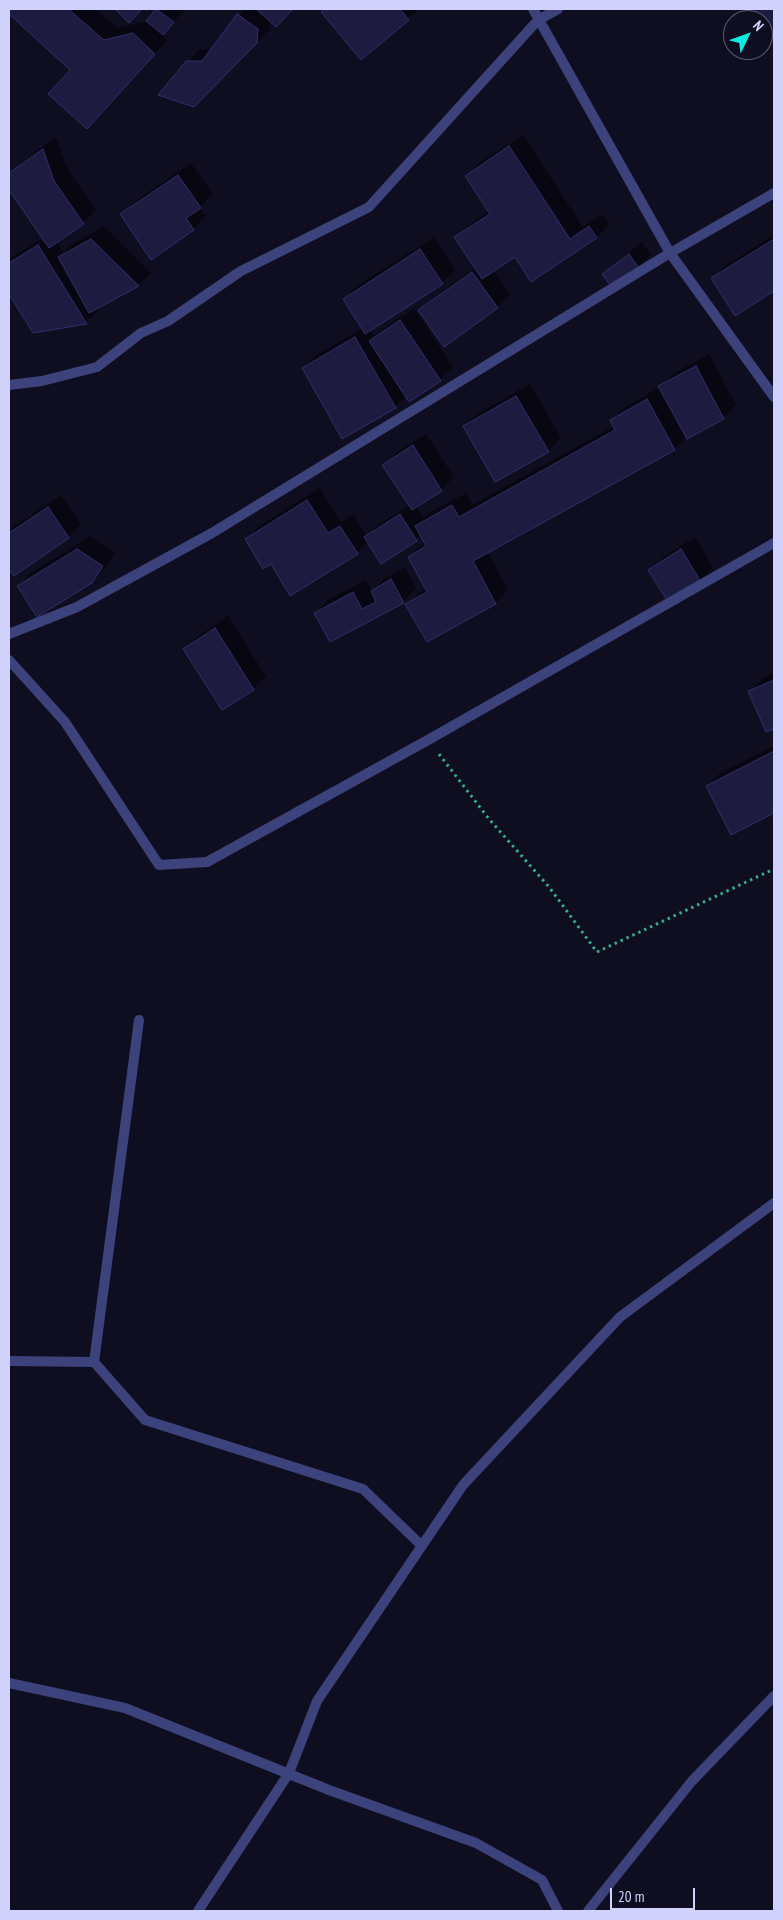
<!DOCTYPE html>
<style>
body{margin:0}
#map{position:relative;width:783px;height:1920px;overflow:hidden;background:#0f0e20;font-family:"PT Sans Narrow",sans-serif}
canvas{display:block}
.frame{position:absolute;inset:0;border:10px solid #d0d2fc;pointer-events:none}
.north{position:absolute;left:723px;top:10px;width:50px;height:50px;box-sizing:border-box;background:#0f0e20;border:1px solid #5c5c78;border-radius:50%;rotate:48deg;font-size:14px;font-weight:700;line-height:20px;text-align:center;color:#d0d2fc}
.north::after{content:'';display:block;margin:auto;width:18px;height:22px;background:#0eeadf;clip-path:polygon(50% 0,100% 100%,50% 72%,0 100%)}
.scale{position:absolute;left:610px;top:1888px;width:85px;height:22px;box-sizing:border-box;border:2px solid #d0d2fc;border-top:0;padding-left:6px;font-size:15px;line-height:18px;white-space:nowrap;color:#d0d2fc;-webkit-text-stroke:4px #0f0e20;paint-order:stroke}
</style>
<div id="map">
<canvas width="783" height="1920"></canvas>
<div class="frame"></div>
<div class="north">N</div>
<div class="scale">20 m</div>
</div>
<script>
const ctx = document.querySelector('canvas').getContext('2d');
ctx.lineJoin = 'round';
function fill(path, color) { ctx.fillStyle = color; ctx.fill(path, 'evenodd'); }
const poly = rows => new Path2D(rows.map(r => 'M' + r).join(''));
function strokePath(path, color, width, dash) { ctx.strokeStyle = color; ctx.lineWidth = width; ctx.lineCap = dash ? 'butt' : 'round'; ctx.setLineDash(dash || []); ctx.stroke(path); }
fill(poly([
 [9,9,95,9,118,28,147,21,157,9,185,9,162,35,167,40,99,115,72,69,9,12],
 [244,9,292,9,276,25,270,20,270,29,194,106,187,62,200,49,213,49],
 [326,9,419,9,361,58,323,12],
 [755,9,774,9,774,40,763,20],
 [523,135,583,227,603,214,609,224,597,237,531,280,515,255,493,270,510,294,498,307,444,345,420,311,433,298,476,267,456,238,469,225,489,211,466,176,479,163],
 [56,137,67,168,96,210,83,223,57,242,64,253,72,244,104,226,151,273,138,285,97,307,99,310,86,322,34,332,9,292,9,259,43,238,9,188,9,172],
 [191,163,213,194,200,207,206,216,193,229,122,214,134,202],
 [774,235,774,290,735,314,713,278,726,265],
 [434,237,455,270,442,283,370,329,375,337,383,329,414,308,453,367,440,380,410,400,407,396,395,407,303,368,316,355,363,328,344,299,357,286],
 [642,242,651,254,639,267,604,274],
 [709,354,736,405,723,418,687,436,675,449,488,552,508,590,496,603,427,641,407,604,426,587,409,557,425,542,421,535,381,562,368,542,357,553,271,562,247,539,259,526,320,488,341,522,353,514,367,536,378,525,410,505,384,465,397,452,426,434,454,477,441,490,416,506,424,518,429,513,466,493,472,505,614,426,611,420,624,408,660,387,673,374],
 [530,384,561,438,548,451,464,426,477,414],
 [61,495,81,524,68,537,14,575,9,567,9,530],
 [90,536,115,553,105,569,91,582,19,586,31,573],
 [695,537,713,568,700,581,650,570,663,557],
 [405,567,416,589,403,602,330,640,315,613,328,600,366,580,372,591,385,578],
 [228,616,266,676,253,689,222,709,184,650,197,637],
 [774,673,774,727,767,730,750,691,763,678],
 [774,746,774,811,732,833,707,786,720,773]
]), '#0007');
const building = poly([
 [9,9,68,9,104,40,133,33,155,54,87,129,48,94,70,70,9,14,9,9],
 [115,9,142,9,129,23,115,9],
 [156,9,174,22,163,35,146,21,156,9],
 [256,9,293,9,276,27,256,9],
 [325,9,400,9,409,20,361,60,321,12,325,9],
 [754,9,774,9,774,42,763,25,763,20,760,20,754,9],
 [237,14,258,29,257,43,194,107,158,95,186,61,202,61,237,14],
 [509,146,570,239,589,226,597,238,531,282,515,257,482,279,454,237,490,214,465,176,509,146],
 [43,149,54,181,84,224,49,248,9,190,9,173,43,149],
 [178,175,201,208,186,218,194,230,151,260,120,214,178,175],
 [91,239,139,286,89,313,58,257,91,239],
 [774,239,774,291,735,316,711,278,774,239],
 [38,245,87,324,33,333,9,294,9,263,38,245],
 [420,249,443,284,365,334,343,299,420,249],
 [629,254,639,268,612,288,602,274,629,254],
 [472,272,498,308,444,347,418,310,472,272],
 [400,320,441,381,409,402,369,341,400,320],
 [355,337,396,408,342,439,302,368,355,337],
 [696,366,724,419,687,439,658,386,696,366],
 [516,396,549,452,495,482,463,426,516,396],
 [647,399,675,450,473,561,496,604,427,642,405,604,427,592,408,557,426,546,415,526,452,505,459,517,615,430,610,420,647,399],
 [413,445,442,491,412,510,382,465,413,445],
 [307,500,328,533,340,526,358,554,290,596,271,564,263,569,245,539,307,500],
 [48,507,69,538,14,576,9,569,9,533,48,507],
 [400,514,417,541,381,564,364,537,400,514],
 [77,549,103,566,92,583,37,617,17,586,77,549],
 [681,549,701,582,668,602,648,570,681,549],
 [391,579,404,603,330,642,314,613,353,592,362,609,376,602,371,591,391,579],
 [215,628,254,690,222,710,183,649,215,628],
 [774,680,774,729,766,732,748,691,774,680],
 [774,751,774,813,731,835,706,786,774,751]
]);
fill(building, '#1d1b40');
strokePath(building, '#322f6b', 1);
strokePath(poly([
 [439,754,489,819,549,887,597,952,774,869]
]), '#35ab92', 3, [2.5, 4]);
strokePath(poly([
 [533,9,670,253,774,397],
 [9,385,42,381,97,367,141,333,168,321,241,271,369,207,538,20,558,9],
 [9,634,77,607,212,533,670,253,774,193],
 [9,660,65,722,159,865,207,862,428,740,774,543],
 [9,1361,94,1362,145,1420,363,1489,422,1546],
 [94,1362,139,1020],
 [9,1683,125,1708,329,1790,476,1843,542,1880,558,1911],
 [198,1911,289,1773,317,1701,463,1485,620,1317,774,1203],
 [588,1911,692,1781,774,1696]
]), '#3c437c', 10);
</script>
